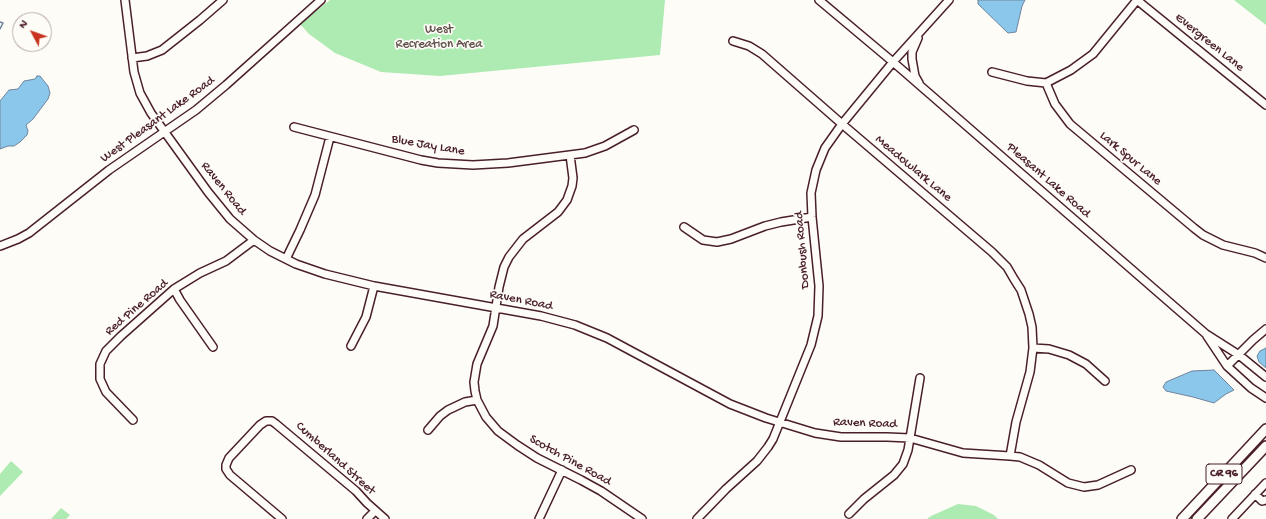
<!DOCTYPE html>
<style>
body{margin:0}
#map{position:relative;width:1266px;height:519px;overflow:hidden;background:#fdfcf7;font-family:"Gochi Hand",sans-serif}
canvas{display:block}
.north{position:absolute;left:12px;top:12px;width:40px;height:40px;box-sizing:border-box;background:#fdfcf7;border:1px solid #b5a4a5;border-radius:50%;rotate:311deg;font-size:11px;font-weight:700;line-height:16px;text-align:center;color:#4a1f2b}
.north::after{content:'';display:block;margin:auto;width:14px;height:18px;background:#c8321e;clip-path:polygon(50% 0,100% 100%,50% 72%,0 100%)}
</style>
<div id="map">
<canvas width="1266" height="519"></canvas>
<div class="north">N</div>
</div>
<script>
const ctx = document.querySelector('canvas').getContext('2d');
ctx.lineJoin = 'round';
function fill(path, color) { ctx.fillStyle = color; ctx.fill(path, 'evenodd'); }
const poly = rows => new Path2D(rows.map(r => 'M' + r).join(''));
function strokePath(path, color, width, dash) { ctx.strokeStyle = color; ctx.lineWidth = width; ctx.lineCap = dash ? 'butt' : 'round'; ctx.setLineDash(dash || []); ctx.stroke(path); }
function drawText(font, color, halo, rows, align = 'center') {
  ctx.font = font + ' "Gochi Hand",sans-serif'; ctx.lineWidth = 3.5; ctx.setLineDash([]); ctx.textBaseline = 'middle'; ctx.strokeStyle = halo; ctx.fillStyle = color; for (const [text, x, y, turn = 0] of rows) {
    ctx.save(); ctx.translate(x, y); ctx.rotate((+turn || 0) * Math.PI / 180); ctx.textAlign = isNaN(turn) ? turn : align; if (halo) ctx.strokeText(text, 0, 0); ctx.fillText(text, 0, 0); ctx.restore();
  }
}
fill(poly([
 [330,0,665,0,660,55,440,76,381,72,335,53,309,34,300,24],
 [1234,0,1266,0,1266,25],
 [11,461,23,472,0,496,0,474],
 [958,504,976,506,994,515,998,519,927,519,931,516],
 [61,508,70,515,66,519,51,519]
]), '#adebb2');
const water = poly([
 [978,0,1025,0,1022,6,1016,32,1008,33,978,4,978,0],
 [37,76,40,76,48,86,50,93,48,99,33,119,26,125,28,131,27,135,20,142,14,146,8,146,0,149,0,101,9,90,18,89,24,81,35,79,37,76],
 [1266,348,1266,368,1259,362,1257,356,1260,351,1266,348],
 [1214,370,1234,390,1226,394,1214,403,1193,397,1166,391,1163,387,1166,382,1192,371,1214,370]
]);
fill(water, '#8ac7ea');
strokePath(water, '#70849e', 1);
strokePath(poly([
 [0,22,3,23,0,29]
]), '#70849e', 1.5);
const minor = poly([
 [125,0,134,72,140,93,151,113,208,192,230,219,254,240,270,251,296,264,325,274,374,286,541,316,575,325,607,338,730,404,766,418,815,433,841,437,887,437,910,438,963,453,1010,456,1020,457,1039,465,1068,483,1084,487,1098,485,1131,470],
 [819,0,893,62,1206,334,1239,355,1266,377],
 [1137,0,1266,105],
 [918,38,912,52,912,59,915,76,919,83],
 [733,41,749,46,762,54,842,124,992,252,1007,267,1014,279,1021,290,1029,314,1032,327,1033,348,1030,372,1016,422,1010,456],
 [132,58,147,56,162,50,200,20,223,0],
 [992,72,1027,81,1046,83],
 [1046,83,1055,104,1070,124,1194,228,1203,235,1223,245,1255,253,1266,258],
 [1046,83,1071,70,1093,54,1137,0],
 [294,127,421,160,438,163,473,165,508,163,585,153,605,146,634,130],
 [570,155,573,178,572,186,567,200,558,212,523,239,509,257,504,267,499,287,493,326,477,364,474,382,475,391,477,400,486,417,498,431,517,445,537,458,581,480,601,491,642,519],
 [684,227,703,240,717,242,731,239,765,226,781,222,812,217],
 [0,246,18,239,29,233,109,170,196,110,226,85,321,0],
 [286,259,300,230,315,195,330,137],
 [174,289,180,300,213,347],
 [1207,336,1227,366,1251,388,1266,398],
 [351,346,366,317,374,286],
 [1033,348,1049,349,1069,355,1086,364,1105,381],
 [1227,366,1253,340,1266,329],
 [133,420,106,392,100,379,100,364,106,351,121,336,174,289,200,273,226,261,254,240],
 [428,430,440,416,448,410,465,402,477,400],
 [1255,494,1262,501,1266,500],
 [849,514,864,499,894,475,903,464,908,450,920,378],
 [282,519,230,475,226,469,226,465,229,458,260,425,266,421,272,421,276,424,356,491,367,503,385,519],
 [367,519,375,511],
 [539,519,562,470],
 [697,519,726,489,757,461,768,447,773,439,811,345,818,316,819,286,812,217,811,193,816,170,825,148,842,124,893,62,949,0],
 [1232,519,1266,483]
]);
const major = poly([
 [1182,519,1266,429],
 [1197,519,1266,446]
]);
strokePath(minor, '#4a1f2b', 10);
strokePath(major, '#4a1f2b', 12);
strokePath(minor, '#fdfcf7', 7);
strokePath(major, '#fdfcf7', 9);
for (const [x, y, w] of [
 [1224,474,36]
]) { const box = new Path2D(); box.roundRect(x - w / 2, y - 10, w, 20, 3); ctx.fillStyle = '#fdfcf7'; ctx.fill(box); strokePath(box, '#4a1f2b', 1); }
drawText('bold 12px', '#4a1f2b', null, [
 ["CR 96",1224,474]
]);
drawText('13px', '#63524d', '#fdfcf7', [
 ["West",439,30],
 ["Recreation Area",439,45]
]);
drawText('13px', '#4a1f2b', '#fdfcf7', [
 ["Evergreen Lane",1209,43,39],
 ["West Pleasant Lake Road",158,120,-36],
 ["Blue Jay Lane",428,146,10],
 ["Lark Spur Lane",1130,159,40],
 ["Meadowlark Lane",913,169,40],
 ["Pleasant Lake Road",1048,181,41],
 ["Raven Road",223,189,51],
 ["Donbush Road",803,250,-95],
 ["Raven Road",521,301,11],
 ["Red Pine Road",137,308,-41],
 ["Raven Road",865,424,2],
 ["Cumberland Street",335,459,42],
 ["Scotch Pine Road",570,461,29]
]);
</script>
